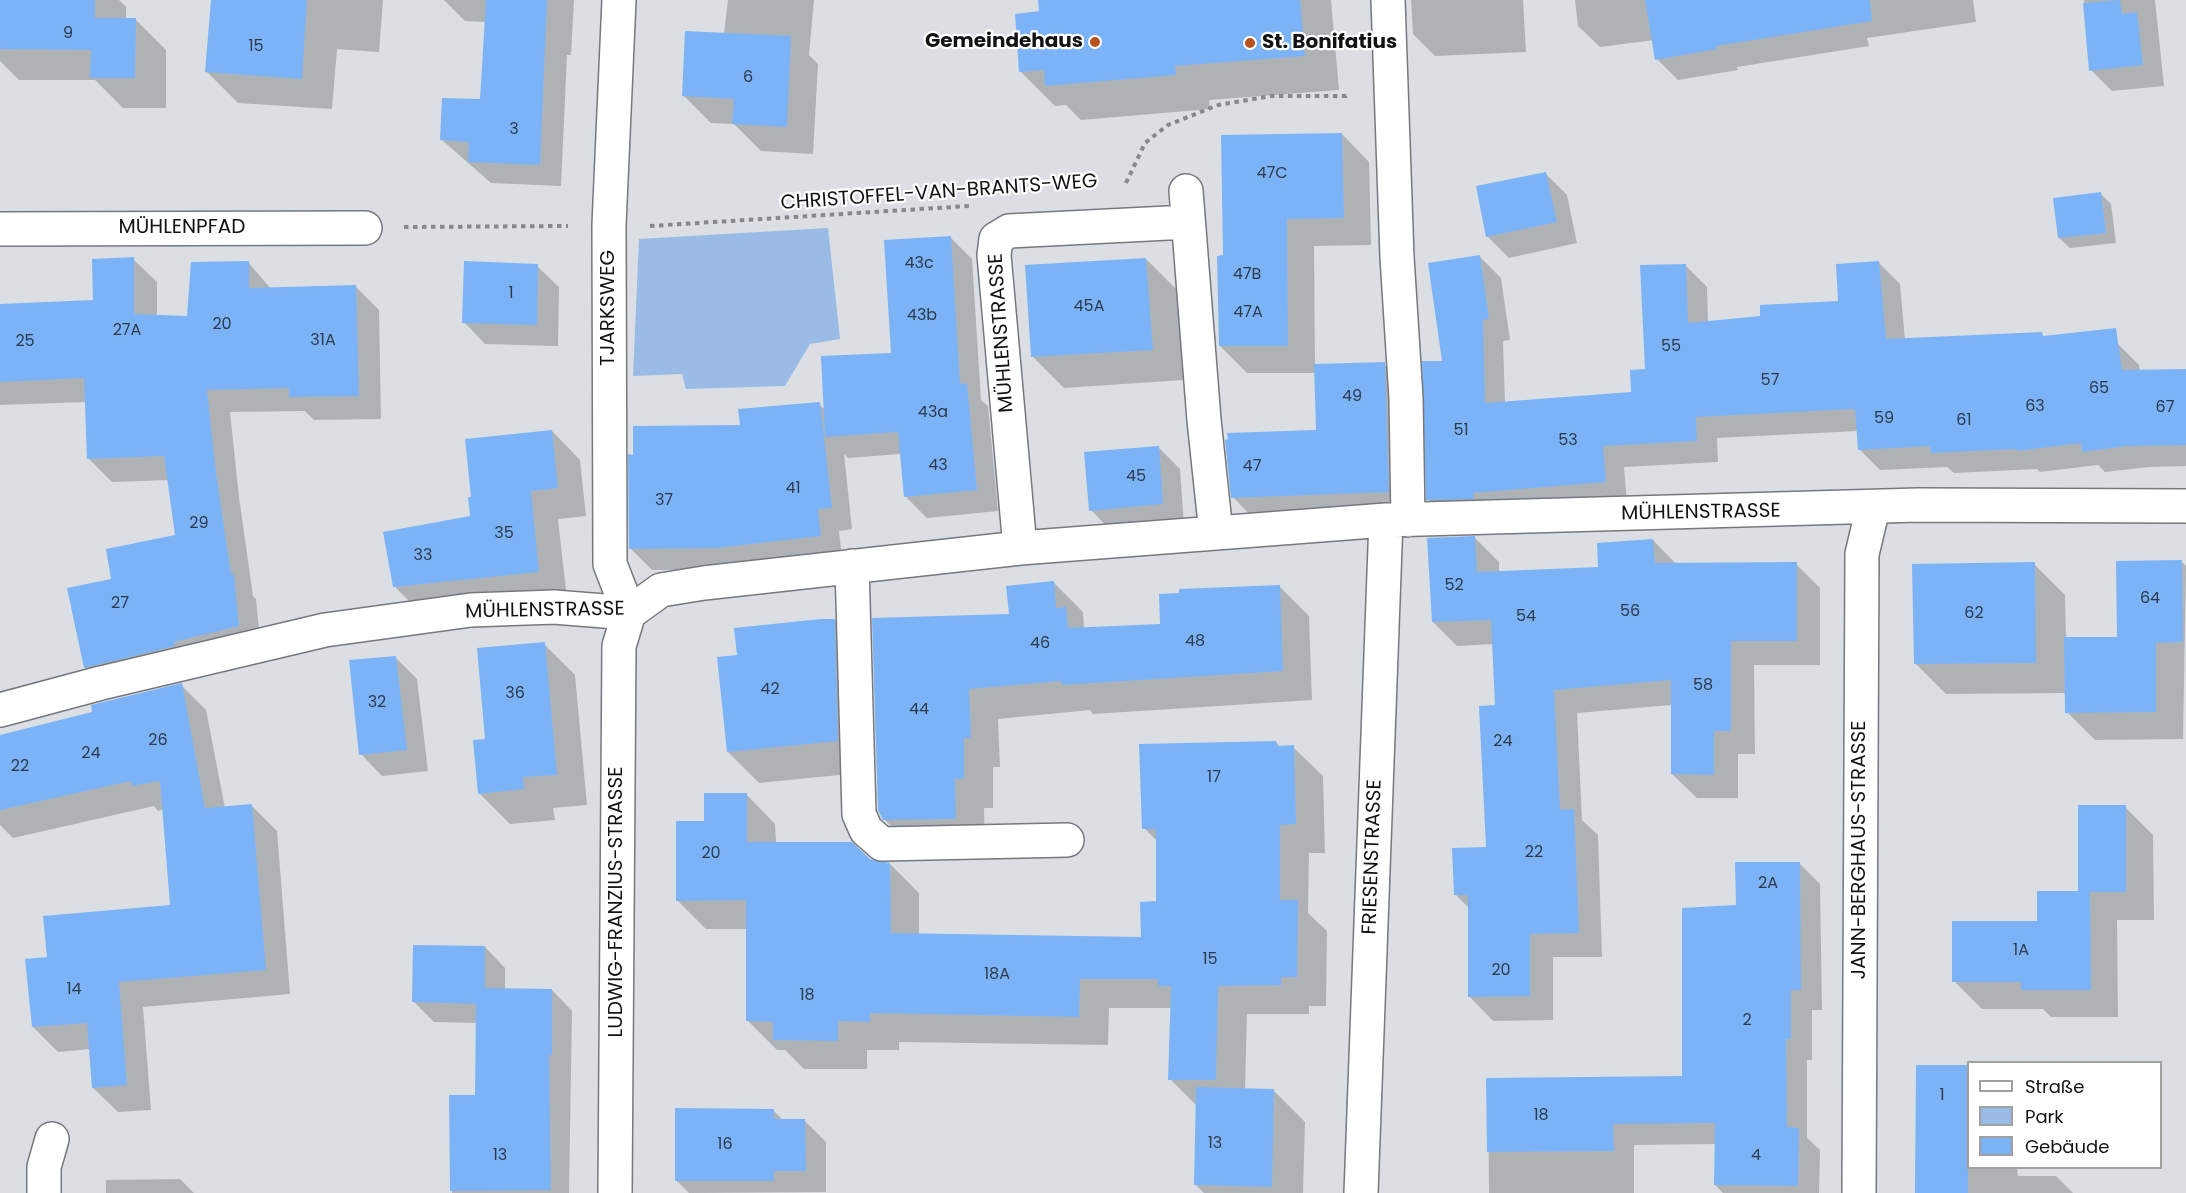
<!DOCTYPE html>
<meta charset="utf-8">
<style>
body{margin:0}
#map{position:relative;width:2186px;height:1193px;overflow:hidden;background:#dbdfe3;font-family:Poppins,sans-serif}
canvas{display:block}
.legend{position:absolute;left:1967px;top:1061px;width:195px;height:108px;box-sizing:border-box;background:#fff;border:2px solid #a0a0a1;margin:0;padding:8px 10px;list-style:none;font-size:18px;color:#111214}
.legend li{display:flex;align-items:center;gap:12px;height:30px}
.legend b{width:30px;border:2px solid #a0a0a1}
</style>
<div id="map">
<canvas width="2186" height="1193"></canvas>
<ul class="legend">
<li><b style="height:8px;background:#fff"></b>Straße</li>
<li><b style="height:16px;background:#9abbe5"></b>Park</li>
<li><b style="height:16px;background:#7cb3f6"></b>Gebäude</li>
</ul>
</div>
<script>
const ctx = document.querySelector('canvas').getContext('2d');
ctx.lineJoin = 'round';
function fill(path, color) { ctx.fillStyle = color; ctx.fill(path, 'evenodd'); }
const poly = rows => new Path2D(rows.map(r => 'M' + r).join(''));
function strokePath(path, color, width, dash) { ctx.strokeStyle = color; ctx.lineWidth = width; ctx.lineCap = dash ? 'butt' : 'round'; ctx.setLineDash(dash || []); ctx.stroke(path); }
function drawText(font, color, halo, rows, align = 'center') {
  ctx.font = font + ' Poppins,sans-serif'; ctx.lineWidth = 4.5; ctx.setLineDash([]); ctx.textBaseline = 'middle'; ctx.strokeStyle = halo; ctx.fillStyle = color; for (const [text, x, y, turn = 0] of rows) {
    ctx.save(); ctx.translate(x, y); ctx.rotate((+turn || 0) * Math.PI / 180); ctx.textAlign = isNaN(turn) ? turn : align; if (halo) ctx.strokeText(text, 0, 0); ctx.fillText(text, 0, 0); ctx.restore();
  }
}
fill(poly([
 [828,228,840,339,810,344,785,386,686,389,682,374,633,376,639,239]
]), '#9abbe5');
fill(poly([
 [0,0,119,0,126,7,126,19,135,19,166,50,166,108,123,108,95,80,19,80,0,61],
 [212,0,383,0,379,52,337,49,332,109,238,103,207,72],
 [444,0,574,0,571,55,567,55,561,186,491,183,442,140,481,101,486,22,465,21],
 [728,0,814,0,809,55,818,64,813,154,761,151,734,124,711,123,684,96,724,34],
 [1040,0,1331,0,1339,90,1209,100,1210,109,1081,120,1066,105,1055,106,1021,72,1041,13],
 [1411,0,1523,0,1526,52,1435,56,1413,34],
 [1575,0,1973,0,1976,22,1867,38,1869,46,1737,67,1738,70,1678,80,1657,59,1654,40,1600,47,1578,26],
 [2084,0,2155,0,2164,86,2112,91,2091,70],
 [1342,134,1369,162,1371,245,1314,246,1315,366,1384,364,1406,385,1410,513,1254,519,1233,497,1318,431,1316,373,1247,373,1220,346,1225,257],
 [1546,174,1567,195,1577,243,1509,258,1487,236],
 [2101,194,2111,204,2116,243,2070,248,2059,238],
 [950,237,972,259,981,400,988,406,998,511,927,518,905,496,901,454,848,458,844,454,852,529,839,531,842,558,739,569,652,570,630,548,741,426,819,404,825,410,893,354],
 [1480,257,1501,278,1510,340,1503,341,1505,403,1632,393,1647,371,1685,265,1707,287,1708,323,1762,317,1840,302,1879,263,1900,284,1905,340,2117,343,2139,365,2140,371,2186,371,2186,466,2149,467,2105,472,2098,465,2040,472,2037,469,1954,473,1947,467,1880,470,1859,449,1858,431,1717,438,1718,462,1624,467,1627,503,1449,521,1428,499,1444,362],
 [133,259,157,282,157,317,188,318,248,262,271,289,356,287,379,310,381,419,314,420,305,411,230,412,239,497,253,596,256,599,261,650,108,691,85,668,113,580,177,537,169,480,112,482,89,459,86,402,0,405,0,306,95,302],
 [1146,259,1177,290,1183,380,1064,388,1033,357],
 [537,266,559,287,558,346,485,344,464,322],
 [552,431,580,460,586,516,558,519,567,599,423,615,395,587,472,518],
 [1158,447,1180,469,1184,525,1112,532,1091,510],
 [1475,538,1499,562,1499,573,1600,569,1653,540,1677,565,1796,564,1820,588,1820,665,1754,665,1755,754,1738,754,1738,798,1697,798,1672,774,1672,705,1577,713,1582,820,1598,835,1602,957,1553,957,1553,1020,1493,1021,1469,996,1469,908,1456,895,1487,849,1497,707,1494,644,1457,646,1433,622],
 [2182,562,2186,566,2183,739,2095,740,2067,712,2067,693,1946,694,1915,663,2034,564,2065,595,2066,639,2119,638],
 [1053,582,1083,612,1084,628,1161,625,1279,586,1309,616,1312,700,1093,714,1090,710,998,719,1000,767,993,767,993,808,984,808,985,848,913,848,883,818,1010,616],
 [834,620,865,651,869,772,759,783,728,752,738,656],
 [544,644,575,675,587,805,553,808,555,820,510,824,479,793,487,740],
 [395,657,417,679,428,771,382,776,361,754],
 [181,685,206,710,225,808,252,806,277,831,290,994,143,1007,151,1110,118,1112,93,1088,90,1049,58,1052,33,1027,49,959,172,906,164,809,158,811,154,806,13,838,0,825,0,737,94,713],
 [1276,742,1280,747,1293,747,1323,776,1325,853,1309,853,1308,913,1327,931,1326,1006,1309,1006,1309,1014,1247,1014,1245,1090,1274,1091,1305,1122,1303,1193,1204,1193,1195,1184,1197,1106,1170,1079,1172,1008,1109,1008,1108,1045,899,1042,899,1050,867,1050,867,1069,804,1069,785,1050,777,1050,748,1021,748,929,706,929,677,900,705,823,746,794,775,824,776,843,890,864,919,893,919,934,1142,938,1157,903,1158,842,1144,828],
 [2125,807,2153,835,2154,920,2117,920,2118,1017,2051,1017,2043,1009,1982,1009,1954,981,2080,893],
 [1799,863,1820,884,1822,1010,1812,1010,1812,1060,1807,1060,1807,1138,1820,1150,1819,1193,1723,1193,1715,1185,1716,1144,1634,1145,1634,1193,1489,1193,1488,1079,1684,1077,1737,906],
 [485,947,505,968,505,990,552,990,572,1011,569,1193,452,1193,451,1097,476,1097,477,1023,434,1022,414,1002],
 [1995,1061,2042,1061,2043,1062,1995,1062],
 [1917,1066,1968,1066,1968,1168,2017,1168,2018,1176,2056,1176,2073,1193,1915,1193],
 [773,1110,784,1121,805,1121,826,1142,826,1192,689,1193,676,1180],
 [180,1179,194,1193,106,1193,106,1180]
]), '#0003');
fill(poly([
 [0,0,95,0,95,18,136,18,135,78,90,78,91,50,0,49],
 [211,0,307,0,302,79,205,72],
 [486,0,547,0,540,165,468,162,469,142,440,140,442,98,480,99],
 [1038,0,1300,0,1305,56,1175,66,1176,75,1045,86,1044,70,1019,72,1015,14,1039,11],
 [1645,0,1870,0,1872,21,1716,46,1717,49,1655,60],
 [2120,0,2122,14,2137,12,2143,65,2089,71,2083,3],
 [685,31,791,36,787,127,732,124,734,99,682,96],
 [1342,133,1344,218,1287,219,1288,346,1219,346,1217,256,1223,255,1221,135],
 [1546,172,1557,222,1486,237,1476,186],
 [2101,192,2106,233,2058,238,2053,198],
 [951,236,960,384,967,383,977,490,904,497,898,432,825,437,821,356,891,353,884,240],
 [1480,255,1489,319,1483,320,1485,403,1631,392,1630,370,1645,369,1640,265,1686,264,1688,323,1760,316,1760,305,1838,301,1836,264,1879,261,1886,339,2042,332,2043,336,2116,328,2122,370,2186,369,2186,445,2127,446,2082,452,2081,443,2017,451,2017,449,1931,453,1930,446,1858,450,1855,409,1696,417,1697,441,1603,446,1606,482,1473,493,1474,499,1426,500,1422,361,1442,361,1428,263],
 [134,257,134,314,187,316,191,262,249,261,249,288,356,285,359,396,289,397,289,388,207,390,216,473,231,574,234,574,239,626,174,642,175,646,84,668,67,588,111,579,106,549,175,535,164,456,87,459,84,378,0,382,0,304,93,300,92,259],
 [1146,258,1153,350,1031,357,1025,265],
 [464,261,538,264,537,325,462,323],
 [1385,362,1389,492,1231,498,1225,440,1228,439,1227,433,1316,430,1314,364],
 [820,402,832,508,818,509,821,536,717,548,629,549,628,454,633,455,633,426,740,425,738,409],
 [552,430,558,488,531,491,539,572,393,587,383,532,470,516,468,497,471,497,465,439],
 [1159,446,1163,504,1089,511,1084,452],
 [1475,536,1477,572,1598,567,1597,543,1653,539,1655,563,1797,562,1797,641,1731,641,1731,731,1714,731,1714,775,1671,774,1671,680,1554,690,1560,810,1574,809,1579,933,1530,934,1530,996,1468,997,1468,895,1454,895,1452,848,1486,847,1479,706,1495,705,1491,620,1432,622,1427,538],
 [2182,560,2183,642,2156,643,2156,712,2065,713,2064,637,2117,637,2116,561],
 [2035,562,2036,663,1914,664,1912,564],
 [1054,581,1056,608,1066,607,1068,628,1160,624,1159,594,1179,593,1179,589,1280,585,1283,671,1062,685,1061,681,969,689,971,738,964,738,964,779,955,779,956,819,883,820,878,810,872,618,1009,614,1006,586],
 [821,619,835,619,838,741,727,752,717,657,737,655,734,628],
 [545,642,557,775,523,777,524,789,478,794,473,740,485,739,477,648],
 [396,656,407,750,359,755,349,660],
 [182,683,205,808,252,804,266,970,119,982,127,1085,92,1088,87,1023,32,1027,25,959,47,957,43,916,170,905,160,781,132,786,131,781,0,810,0,735,92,712,91,705],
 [1276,741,1277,746,1294,745,1296,824,1280,825,1280,900,1298,900,1297,977,1281,977,1281,985,1218,986,1216,1080,1168,1080,1171,986,1158,986,1158,979,1080,979,1079,1017,870,1013,870,1022,838,1021,838,1041,773,1040,773,1022,746,1021,746,900,676,901,676,821,704,821,704,793,747,793,747,842,852,842,870,859,890,863,891,933,1141,937,1140,902,1156,901,1156,829,1142,829,1139,744],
 [2078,805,2126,805,2126,892,2090,892,2091,990,2021,990,2021,982,1952,982,1952,921,2037,921,2037,891,2078,891],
 [1735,862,1800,862,1801,990,1791,990,1791,1039,1786,1039,1787,1127,1799,1128,1798,1186,1714,1185,1715,1123,1613,1124,1614,1151,1487,1152,1486,1078,1682,1076,1682,908,1736,905],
 [413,945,485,946,485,988,552,989,552,1055,549,1055,551,1190,450,1191,449,1095,475,1095,476,1004,412,1002],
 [1916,1065,1968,1065,1968,1193,1915,1193],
 [1196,1087,1274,1089,1272,1187,1194,1185],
 [675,1108,774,1109,774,1119,805,1119,806,1171,774,1171,774,1181,675,1181]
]), '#7cb3f6');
const minor = poly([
 [619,0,609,225,610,564,629,613],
 [1388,0,1397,257,1406,398,1408,520],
 [1186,191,1204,420,1216,533],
 [0,229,365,228],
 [1020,548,994,255,996,239,1009,231,1188,222],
 [852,566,859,814,866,830,882,844,1067,840],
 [0,710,101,683,325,630,471,610,554,607,629,613,661,590,704,583,1020,548,1386,520,1918,505,2186,506],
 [44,1193,44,1167,52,1139],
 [615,1193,619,646,629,613],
 [1361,1193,1386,520],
 [1859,1193,1862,554,1873,508]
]);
strokePath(minor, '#75787c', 36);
strokePath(poly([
 [1126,183,1145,143,1168,125,1218,105,1271,96,1346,96,1349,93],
 [650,226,969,206],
 [404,227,568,226]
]), '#86898c', 4, [4.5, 4.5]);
strokePath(minor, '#fff', 33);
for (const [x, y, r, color] of [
 [1095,42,6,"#b75220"],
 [1250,43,6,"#b75220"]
]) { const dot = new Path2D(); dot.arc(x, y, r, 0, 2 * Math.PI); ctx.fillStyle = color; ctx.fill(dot); strokePath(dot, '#fff', 2); }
drawText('16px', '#2c3a4c', null, [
 ["9",68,34],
 ["15",256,47],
 ["6",748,78],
 ["3",514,130],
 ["47C",1272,174],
 ["43c",919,264],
 ["47B",1247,275],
 ["1",511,294],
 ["45A",1089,307],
 ["47A",1248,313],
 ["43b",922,316],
 ["20",222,325],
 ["27A",127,331],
 ["31A",323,341],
 ["25",25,342],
 ["55",1671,347],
 ["57",1770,381],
 ["65",2099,389],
 ["49",1352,397],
 ["63",2035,407],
 ["67",2165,408],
 ["43a",933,413],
 ["59",1884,419],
 ["61",1964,421],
 ["51",1461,431],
 ["53",1568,441],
 ["43",938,466],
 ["47",1252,467],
 ["45",1136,477],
 ["41",793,489],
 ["37",664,501],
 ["29",199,524],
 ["35",504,534],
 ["33",423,556],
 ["52",1454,586],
 ["64",2150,599],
 ["27",120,604],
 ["56",1630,612],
 ["62",1974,614],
 ["54",1526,617],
 ["48",1195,642],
 ["46",1040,644],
 ["58",1703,686],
 ["42",770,690],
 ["36",515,694],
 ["32",377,703],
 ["44",919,710],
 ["26",158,741],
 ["24",1503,742],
 ["24",91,754],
 ["22",20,767],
 ["17",1214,778],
 ["22",1534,853],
 ["20",711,854],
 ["2A",1768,884],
 ["1A",2021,951],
 ["15",1210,960],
 ["20",1501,971],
 ["18A",997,975],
 ["14",74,990],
 ["18",807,996],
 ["2",1747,1021],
 ["1",1942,1096],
 ["18",1541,1116],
 ["13",1215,1144],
 ["16",725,1145],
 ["13",500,1156],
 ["4",1756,1156]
]);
drawText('bold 20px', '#111214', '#fff', [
 ["Gemeindehaus",1083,42],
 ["St. Bonifatius",1262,43,"left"]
], 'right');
drawText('20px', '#111214', '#fff', [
 ["CHRISTOFFEL-VAN-BRANTS-WEG",939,193,-4],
 ["MÜHLENPFAD",182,228],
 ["TJARKSWEG",609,308,-90],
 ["MÜHLENSTRASSE",1002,333,-94],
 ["MÜHLENSTRASSE",1701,513,-1],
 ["MÜHLENSTRASSE",545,611,-1],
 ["JANN-BERGHAUS-STRASSE",1860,850,-90],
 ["FRIESENSTRASSE",1373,857,-88],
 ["LUDWIG-FRANZIUS-STRASSE",617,902,-90]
]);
</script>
